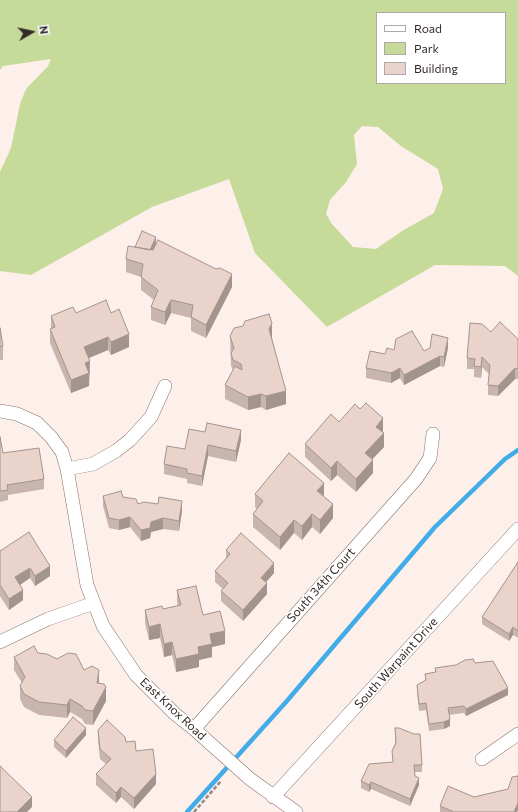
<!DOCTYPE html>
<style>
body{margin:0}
#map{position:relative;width:518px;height:812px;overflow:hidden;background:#fdefea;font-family:Commissioner,sans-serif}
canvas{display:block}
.legend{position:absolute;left:376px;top:12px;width:130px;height:72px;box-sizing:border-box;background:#fff;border:1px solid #aeaaa9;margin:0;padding:5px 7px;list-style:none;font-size:12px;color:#342b28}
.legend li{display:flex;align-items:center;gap:8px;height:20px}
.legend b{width:20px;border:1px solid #aeaaa9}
.north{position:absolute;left:12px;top:12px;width:40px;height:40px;-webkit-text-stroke:3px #fff;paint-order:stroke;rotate:81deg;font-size:11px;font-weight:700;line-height:16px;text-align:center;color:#342b28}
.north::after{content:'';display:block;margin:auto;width:14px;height:18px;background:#342b28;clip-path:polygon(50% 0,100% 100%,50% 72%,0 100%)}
</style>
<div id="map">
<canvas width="518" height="812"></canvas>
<ul class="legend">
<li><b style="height:5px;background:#fff"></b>Road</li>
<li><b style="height:11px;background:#c6da9a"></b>Park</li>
<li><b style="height:11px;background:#e9d3ca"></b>Building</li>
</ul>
<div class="north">N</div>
</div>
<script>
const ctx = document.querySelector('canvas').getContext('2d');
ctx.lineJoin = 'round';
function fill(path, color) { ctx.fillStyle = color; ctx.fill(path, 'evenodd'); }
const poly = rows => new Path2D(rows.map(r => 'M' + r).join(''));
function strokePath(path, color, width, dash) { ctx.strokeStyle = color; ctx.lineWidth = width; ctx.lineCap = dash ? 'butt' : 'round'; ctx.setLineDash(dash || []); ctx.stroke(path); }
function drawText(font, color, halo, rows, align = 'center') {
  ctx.font = font + ' Commissioner,sans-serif'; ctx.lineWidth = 3.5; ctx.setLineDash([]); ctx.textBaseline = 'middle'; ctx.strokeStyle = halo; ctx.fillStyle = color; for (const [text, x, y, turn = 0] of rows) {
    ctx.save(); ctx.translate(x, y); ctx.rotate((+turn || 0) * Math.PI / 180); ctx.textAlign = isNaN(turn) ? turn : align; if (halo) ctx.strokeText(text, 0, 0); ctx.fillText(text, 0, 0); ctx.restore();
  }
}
fill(poly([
 [0,0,518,0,518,276,505,266,435,265,327,327,255,253,229,179,152,207,31,275,0,271,0,172,11,148,20,104,26,89,48,66,51,59,3,66,0,70],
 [377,13,505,13,505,83,377,83],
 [362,126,378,127,401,146,438,169,443,189,434,213,402,231,376,249,353,247,332,224,326,214,330,200,346,182,357,164,354,135]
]), '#c6da9a');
strokePath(poly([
 [187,812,286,702,435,527,505,459,518,450]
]), '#42ace8', 4.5);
const minor = poly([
 [0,411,17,414,37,423,51,437,62,452,67,469,87,585,103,626,136,675,175,714,194,729,250,779,296,812],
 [67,469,93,464,116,451,130,440,151,417,165,386],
 [0,642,48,619,94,603],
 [194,729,416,479,430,458,433,434],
 [482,759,518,734],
 [273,797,518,529]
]);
strokePath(minor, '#87746c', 14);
strokePath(poly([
 [194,812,221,781]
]), '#958a86', 2.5, [4, 2]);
strokePath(minor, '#fff', 13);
fill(poly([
 [156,244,153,250,232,287,206,338,191,331,191,318,171,313,165,325,151,320,151,307,154,300,141,290,141,277,126,272,126,259,135,247],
 [76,313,111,313,129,347,111,355,108,350,89,358,90,374,89,374,89,386,71,393,50,343,50,329,51,329,51,316],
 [0,328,3,346,3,360,0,360],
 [491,332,518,339,518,379,515,379,498,396,488,395,488,385,489,374,482,367,481,378,474,377,474,369,467,369,467,358],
 [230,336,272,337,272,338,286,404,266,410,261,407,248,410,225,399,225,385,233,370,231,366],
 [448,348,444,367,440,366,404,385,400,378,391,383,366,378,366,368,385,354,394,350,424,351],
 [339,422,383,432,382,433,384,447,372,459,373,473,356,492,337,475,331,481,305,457,305,444],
 [0,437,3,453,44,479,44,489,8,495,8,500,0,502],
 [241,440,236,462,208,456,202,486,187,483,187,479,164,474,164,464,185,449],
 [255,494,324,497,333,518,320,534,312,527,302,540,294,533,280,550,253,527,253,514,257,509,255,507],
 [103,496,123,497,138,504,182,511,179,531,163,529,151,532,150,538,141,541,130,527,119,530,109,528,103,506],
 [226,550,274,573,266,582,267,594,243,621,221,601,221,591,223,589,215,582,215,571,226,559],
 [0,551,50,576,35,586,30,578,20,585,23,600,9,610,0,596],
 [518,562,518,638,513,635,509,641,482,624,482,617],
 [177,590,203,615,225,644,212,647,212,657,199,660,199,667,176,672,172,655,164,657,160,638,149,640,145,623,145,610,163,609,178,606,177,603],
 [38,653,57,659,84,670,99,683,106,701,93,725,85,724,82,719,70,712,67,718,39,715,24,707,20,699,20,686,22,683,14,670,14,657],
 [475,663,508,695,466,716,464,713,449,715,450,726,444,729,429,731,426,710,419,711,417,692,417,685,425,681,425,674,435,673,435,668],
 [395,728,422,765,422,772,415,772,415,776,419,785,410,806,371,789,369,792,361,788,361,781,393,762,392,751,395,744],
 [98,730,126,742,136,751,156,784,134,809,121,797,116,803,96,785,96,774,106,764,100,759,98,741],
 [86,735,66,758,54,747,54,740],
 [518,776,518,810,517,812,440,812,440,806,508,789]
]), '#c8b5ae');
fill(poly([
 [156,237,156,244,147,263,147,256],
 [232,274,232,287,206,338,206,325],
 [171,300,171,313,165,325,165,312],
 [272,323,272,337,269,342,269,329],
 [129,334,129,347,111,355,111,342],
 [108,337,108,350,84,360,84,347],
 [448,338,448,348,444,367,444,357],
 [440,356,440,366,404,385,404,375],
 [482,357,482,367,481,378,481,367],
 [90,361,89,386,71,393,71,380,85,363],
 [400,368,400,378,391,383,391,373],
 [515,368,515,379,498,396,498,386],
 [286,391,286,404,266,410,266,396],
 [261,394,261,407,248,410,248,397],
 [383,418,383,432,376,440,376,427],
 [241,430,241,440,236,462,236,451],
 [384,433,384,447,365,467,365,453],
 [208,445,208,456,202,486,202,476],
 [373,460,373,473,356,492,356,479],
 [337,461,337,475,331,481,331,468],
 [324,483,324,496,317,491],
 [182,501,182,511,179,531,179,521],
 [333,504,333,518,320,534,320,520],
 [312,514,312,527,302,540,302,526],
 [130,517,130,527,119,530,119,520],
 [163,518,163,529,151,532,150,538,141,541,141,530,151,522],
 [294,520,294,533,280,550,280,537],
 [274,563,274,573,261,588,261,578],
 [50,566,50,576,35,586,35,576],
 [30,568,30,578,15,588,15,577],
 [267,583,267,594,243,621,243,610],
 [23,590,23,600,9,610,9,599],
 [160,624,160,638,149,640,149,627],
 [513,627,513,635,509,641,509,634],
 [225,631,225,644,212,647,212,657,199,660,199,667,176,672,176,659,210,634],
 [172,642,172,655,164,657,164,644],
 [99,670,99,683,97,683],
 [106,687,106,701,93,725,93,711],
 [508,688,508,695,466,716,466,709],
 [70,699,70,712,67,718,67,705],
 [450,719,450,726,444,729,444,722],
 [86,728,86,735,66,758,66,751],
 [156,774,156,784,134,809,134,798],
 [419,778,419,785,410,806,410,799],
 [371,782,371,789,369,792,369,785],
 [121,787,121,797,116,803,116,793],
 [32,797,32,807,27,812,17,812],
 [518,803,518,810,517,812,514,812]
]), '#a3948d');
const building = poly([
 [142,231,156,237,150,250,135,247,142,231],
 [158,240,216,269,220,268,232,274,206,325,191,317,193,305,171,300,165,312,151,307,158,290,141,277,143,264,126,259,128,246,153,250,158,240],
 [106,300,111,313,119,309,129,334,111,342,108,337,84,347,90,361,85,363,89,373,71,380,50,329,55,327,51,316,73,307,76,313,106,300],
 [269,314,272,323,269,329,286,391,266,396,261,394,248,397,225,385,235,366,242,370,241,364,233,360,231,353,234,348,230,336,234,328,243,326,245,321,269,314],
 [500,322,518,339,518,369,515,368,498,386,488,385,490,365,482,357,481,367,474,366,475,359,467,358,470,323,482,324,491,332,500,322],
 [0,328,3,346,0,347,0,328],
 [412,331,424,351,430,348,432,334,448,338,444,357,440,356,404,375,400,368,391,373,366,368,370,351,385,354,387,348,394,350,396,339,412,331],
 [366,403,383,418,376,427,384,433,365,453,373,460,356,479,337,461,331,468,305,444,331,414,339,422,355,404,360,409,366,403],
 [207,423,241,430,236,451,208,445,202,476,187,473,187,469,164,464,167,446,185,449,189,429,205,432,207,423],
 [0,437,3,453,39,448,44,479,7,485,8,490,0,491,0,437],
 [289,453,324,483,317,491,333,504,320,520,312,514,302,526,294,520,280,537,253,514,263,501,255,494,289,453],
 [121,491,123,497,136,499,138,504,144,502,158,504,159,497,182,501,179,521,163,518,151,522,150,528,141,530,130,517,119,520,109,518,103,496,121,491],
 [29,532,50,566,35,576,30,568,15,577,23,590,9,599,0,585,0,551,29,532],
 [241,533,274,563,261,578,267,583,243,610,221,591,228,583,215,571,230,554,226,550,241,533],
 [518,562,518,631,513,627,509,634,482,617,518,562],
 [196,586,203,615,220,611,225,631,210,634,212,644,198,647,199,654,176,659,172,642,164,644,160,624,149,627,145,610,162,606,163,609,181,605,177,590,196,586],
 [34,646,38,653,47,654,57,659,68,653,76,654,84,670,92,666,99,670,97,683,104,684,106,687,93,711,85,710,82,706,70,699,67,705,39,702,24,694,20,686,25,677,14,657,34,646],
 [473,659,475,663,493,661,508,688,466,709,464,706,448,708,450,719,444,722,429,724,426,703,419,704,417,685,426,680,425,674,436,672,435,668,456,665,465,660,473,659],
 [73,717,86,728,66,751,54,740,73,717],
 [107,720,125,737,126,742,135,741,136,751,153,749,156,774,134,798,121,787,116,793,96,774,111,759,100,749,98,730,107,720],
 [395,728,399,728,414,734,420,734,422,765,414,765,415,776,419,778,410,799,371,782,369,785,361,781,369,764,393,762,392,751,396,743,395,728],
 [0,766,32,797,17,812,0,812,0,766],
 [518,776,518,803,514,812,454,812,440,806,448,786,474,797,508,789,512,777,518,776]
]);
fill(building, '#e9d3ca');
strokePath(building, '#a3948d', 1);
drawText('12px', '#342b28', '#fff', [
 ["South 34th Court",321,585,-48],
 ["South Warpaint Drive",396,663,-48],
 ["East Knox Road",173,709,43]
]);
</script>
